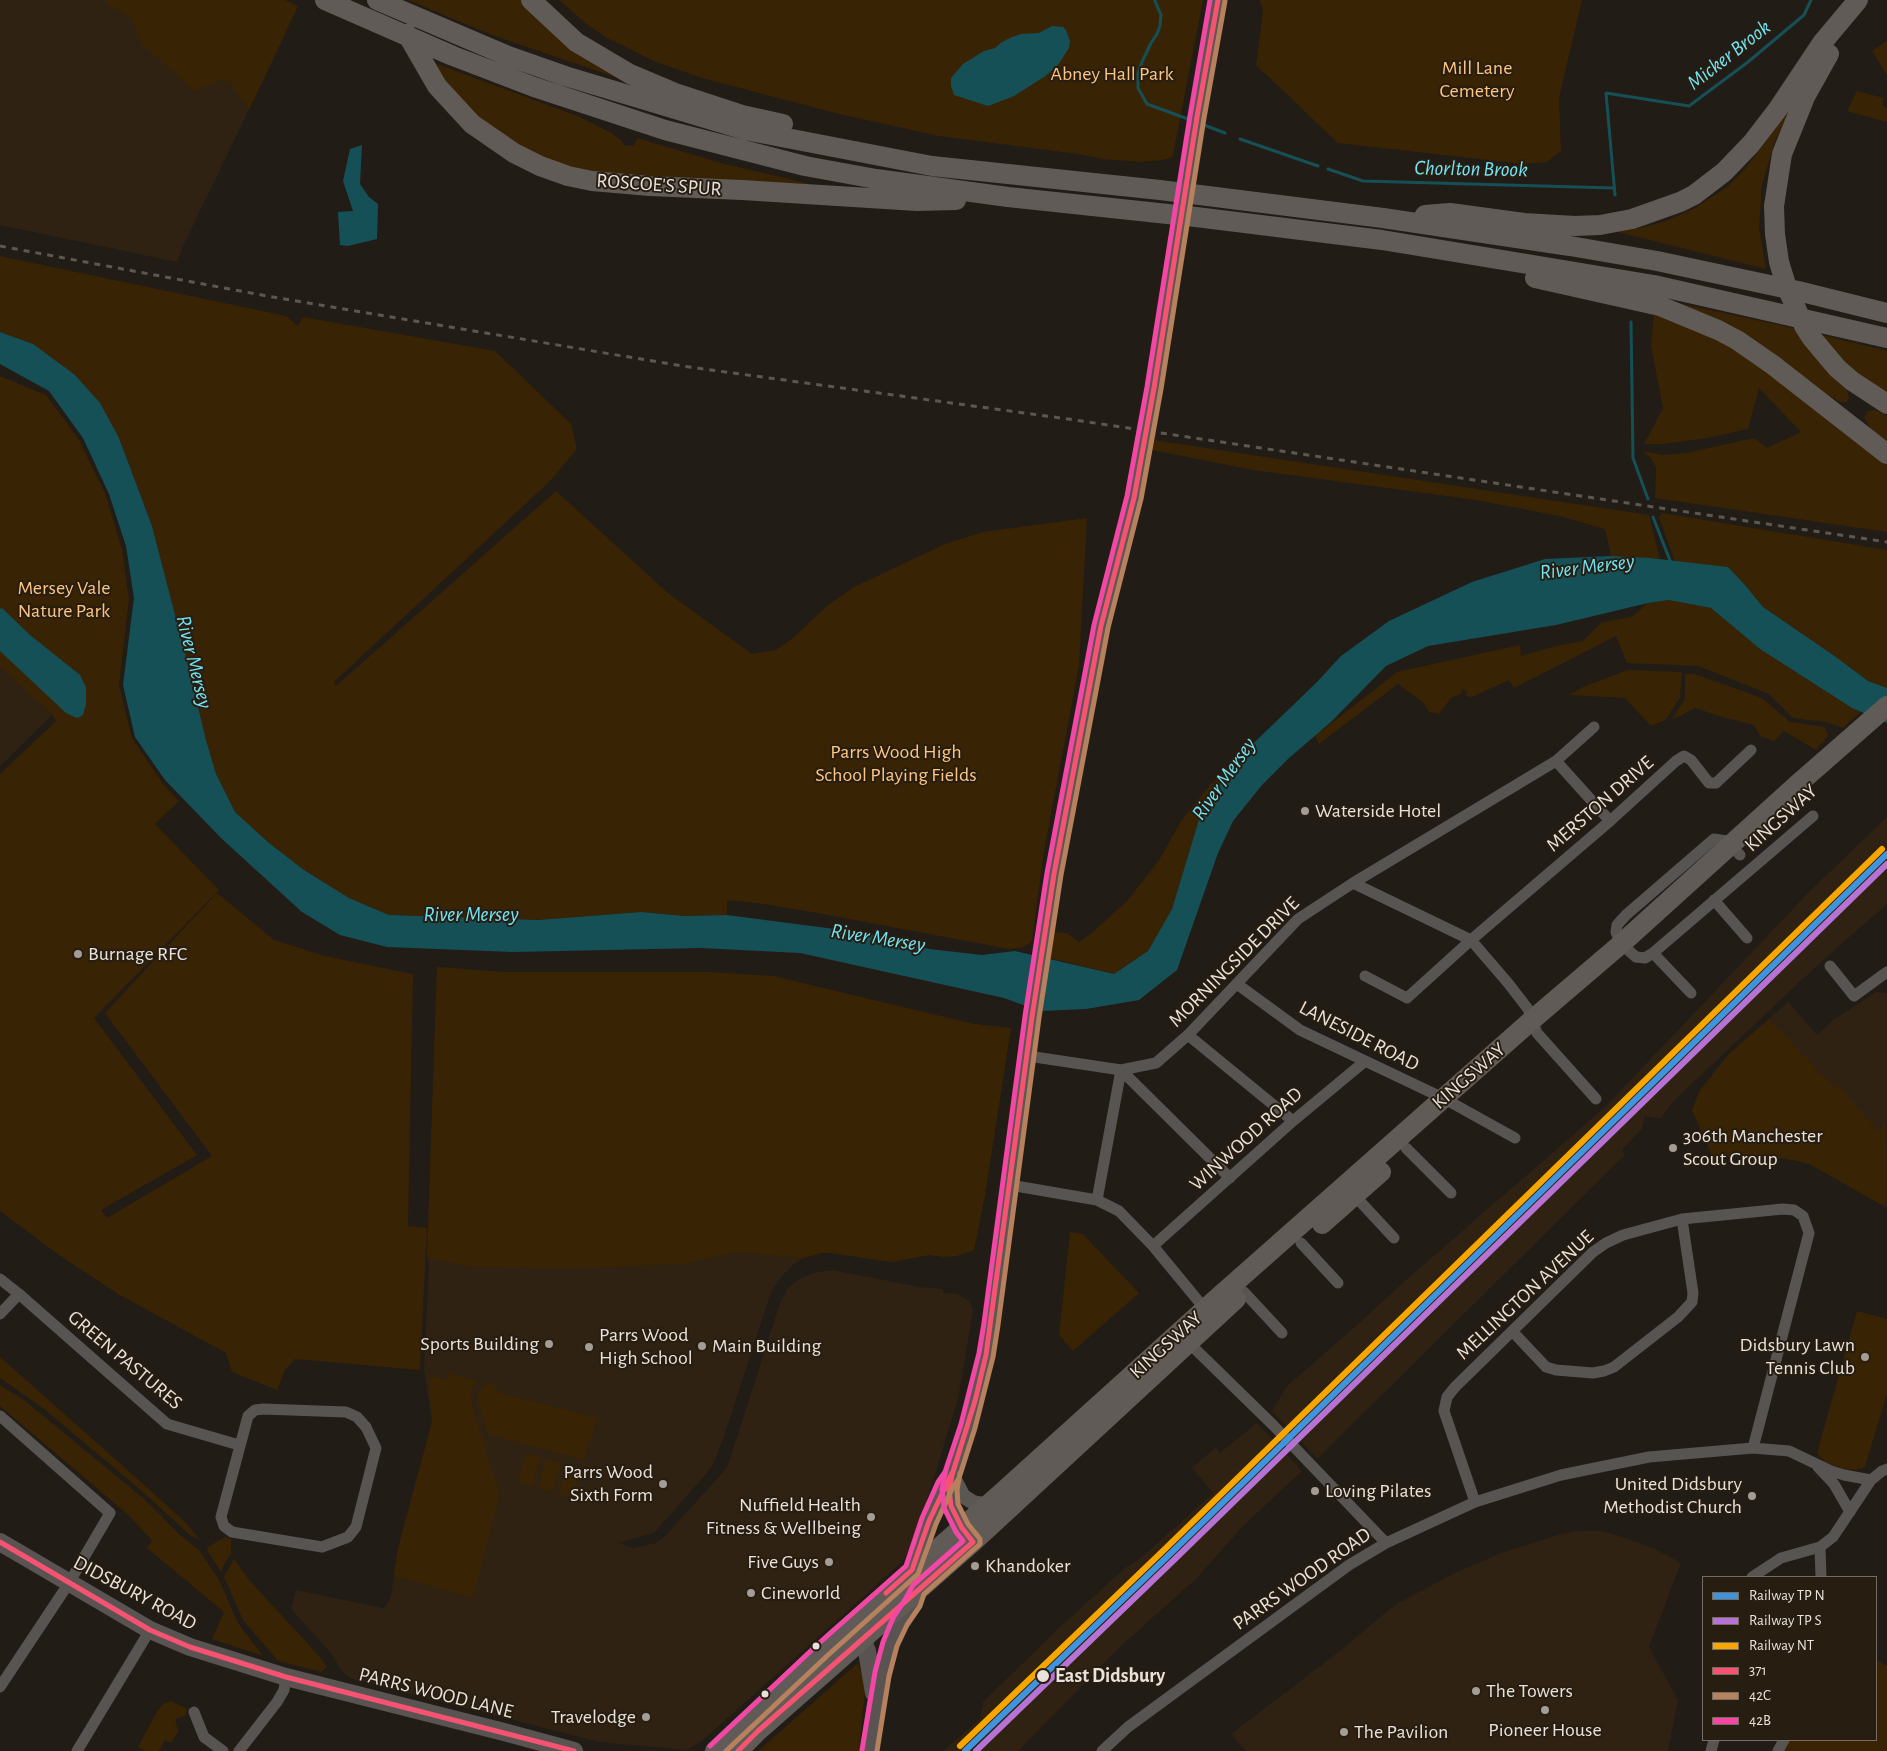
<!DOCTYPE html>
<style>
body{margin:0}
#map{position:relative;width:1887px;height:1751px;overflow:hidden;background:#221c16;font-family:"Alegreya Sans",sans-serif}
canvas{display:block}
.legend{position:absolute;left:1702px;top:1576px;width:175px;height:165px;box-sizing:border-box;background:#271d11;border:1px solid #756c62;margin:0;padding:6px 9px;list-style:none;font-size:15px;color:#e9e2db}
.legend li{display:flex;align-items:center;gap:10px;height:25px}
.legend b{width:25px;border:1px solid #756c62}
</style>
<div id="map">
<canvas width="1887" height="1751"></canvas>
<ul class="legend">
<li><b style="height:6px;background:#4094de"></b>Railway TP N</li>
<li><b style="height:6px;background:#b673d3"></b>Railway TP S</li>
<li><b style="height:6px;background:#f7a600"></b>Railway NT</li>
<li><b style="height:6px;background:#f65372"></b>371</li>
<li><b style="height:6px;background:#b6815c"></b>42C</li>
<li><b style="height:6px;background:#f346a5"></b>42B</li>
</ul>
</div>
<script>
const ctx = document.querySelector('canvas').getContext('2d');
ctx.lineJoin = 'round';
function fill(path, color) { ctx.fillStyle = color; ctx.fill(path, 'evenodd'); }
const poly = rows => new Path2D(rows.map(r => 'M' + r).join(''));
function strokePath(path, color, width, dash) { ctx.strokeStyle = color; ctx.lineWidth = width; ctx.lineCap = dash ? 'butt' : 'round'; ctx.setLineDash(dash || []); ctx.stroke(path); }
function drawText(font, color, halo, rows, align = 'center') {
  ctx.font = font + ' "Alegreya Sans",sans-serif'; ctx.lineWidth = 4; ctx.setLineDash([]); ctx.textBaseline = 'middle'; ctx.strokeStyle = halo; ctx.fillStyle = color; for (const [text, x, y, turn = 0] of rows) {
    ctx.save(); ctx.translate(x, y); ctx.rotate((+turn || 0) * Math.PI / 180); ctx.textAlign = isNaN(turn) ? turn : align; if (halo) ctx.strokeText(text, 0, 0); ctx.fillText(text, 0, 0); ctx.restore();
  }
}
fill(poly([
 [0,0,214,0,286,33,184,244,177,262,0,225],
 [0,667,52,715,0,766],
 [1887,817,1887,904,1822,961,1700,1076,1675,1100,1665,1112,1661,1119,1645,1116,1642,1129,1622,1150,1625,1155,1317,1459,1272,1411,1288,1385,1346,1335,1407,1279,1604,1108,1810,891],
 [437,967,504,972,706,972,773,976,974,1024,1011,1028,985,1195,974,1250,957,1256,945,1257,929,1255,891,1262,831,1253,821,1253,804,1258,794,1264,781,1277,771,1292,725,1433,715,1460,708,1472,654,1533,618,1543,633,1548,656,1543,665,1536,725,1470,729,1462,780,1303,788,1288,801,1278,817,1272,833,1270,919,1287,943,1289,943,1293,957,1294,970,1301,973,1311,958,1399,921,1520,906,1556,902,1562,702,1741,687,1750,599,1742,352,1679,344,1674,330,1652,291,1609,296,1590,383,1608,385,1607,391,1597,398,1548,432,1422,424,1370,429,1265,427,1253],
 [1876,992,1887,993,1887,1208,1809,1164,1787,1158,1758,1155,1713,1158,1692,1110,1700,1090,1729,1054,1788,1002,1817,1035,1833,1020],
 [1257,1423,1302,1471,1245,1524,1196,1579,1121,1646,1018,1751,943,1751,980,1719,983,1702,1061,1626,1125,1568,1142,1557,1213,1493,1192,1468,1216,1447,1220,1453],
 [1578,1531,1602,1531,1617,1535,1655,1549,1681,1563,1649,1647,1678,1700,1668,1751,1246,1751,1231,1734,1345,1647,1380,1617,1398,1603,1455,1573,1501,1553,1561,1534]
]), '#2f2212');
fill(poly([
 [107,0,285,0,298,6,249,110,230,82,221,80,197,90,193,90,142,44,131,18,106,4],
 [408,0,523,0,638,85,492,35],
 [559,0,1203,0,1173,155,1171,158,1162,160,1141,162,1103,159,1078,154,939,136,835,113,702,78,656,62,609,39,589,26],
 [1260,0,1582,0,1559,98,1561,151,1547,162,1523,164,1338,143,1256,65,1263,11],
 [1887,41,1887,75,1872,51],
 [429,61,580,117,611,133,621,140,624,145,634,146,637,138,721,163,810,184,586,173,533,157,474,117],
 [1857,91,1884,98,1882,105,1887,108,1887,122,1847,111],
 [1795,103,1775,141,1762,185,1759,227,1766,269,1610,230,1640,228,1666,221,1695,208,1727,187,1744,170],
 [0,256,286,316,298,326,303,317,495,351,571,424,577,449,549,482,334,682,336,686,556,491,668,593,752,654,776,650,794,637,827,606,854,587,945,544,983,532,1087,518,1079,666,1044,851,1032,940,1030,943,1023,947,1009,949,812,912,764,904,727,900,727,915,684,916,641,912,538,920,389,915,349,898,304,870,269,843,235,812,216,774,206,740,186,657,152,526,119,438,33,344,0,332],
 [1664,300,1793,328,1814,355,1847,391,1849,397,1847,402,1840,402],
 [1654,313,1739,349,1887,462,1887,532,1655,498,1656,468,1651,458,1642,451,1663,455,1686,453,1754,438,1767,448,1801,432,1759,388,1748,429,1707,438,1663,444,1644,444,1663,408,1651,346],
 [1818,334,1887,351,1887,398,1856,377],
 [0,376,46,395,79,440,105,493,122,549,129,599,119,685,132,738,163,784,179,801,155,824,219,890,94,1018,197,1155,101,1210,107,1218,212,1156,105,1013,217,893,274,940,325,956,413,974,408,1226,427,1228,420,1370,295,1359,285,1370,277,1390,232,1372,226,1353,118,1294,59,1255,0,1211,0,774,56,721,52,715,0,667],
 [1876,410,1887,416,1887,445,1871,430,1864,417,1868,411],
 [1153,440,1649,515,1660,559,1611,556,1605,529,1559,516,1476,500,1253,470,1152,450],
 [1662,513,1887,550,1887,688,1868,681,1836,657,1763,607,1745,585,1728,567,1675,562,1659,517],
 [1669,600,1711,608,1760,649,1852,708,1860,712,1843,728,1826,722,1793,718,1769,694,1698,666,1627,663,1616,636,1514,688,1509,680,1472,697,1466,696,1467,691,1462,689,1461,694,1451,698,1439,714,1429,712,1424,703,1398,684,1319,744,1315,736,1397,672,1520,645,1521,656,1556,646,1583,641,1602,622,1632,617,1648,603],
 [1628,670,1682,672,1680,698,1665,720,1651,726,1625,698,1569,695,1583,687],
 [1685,674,1695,674,1754,695,1763,699,1790,722,1825,727,1828,736,1816,750,1784,731,1774,741,1760,736,1754,725,1722,717,1695,708,1680,716,1672,719,1685,699],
 [1231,765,1201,813,1172,909,1148,951,1114,974,1046,957,1049,932,1067,933,1079,942,1093,932,1128,900,1159,860,1181,821,1210,785],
 [437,967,504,972,706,972,773,976,974,1024,1011,1028,985,1195,974,1250,957,1256,945,1257,929,1255,891,1262,831,1253,821,1253,804,1258,739,1252,682,1264,584,1268,471,1267,427,1258],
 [1769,1019,1833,1086,1837,1084,1878,1131,1886,1124,1887,1199,1882,1205,1809,1164,1793,1160,1758,1155,1713,1158,1692,1110,1700,1090,1729,1054],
 [1070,1232,1083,1234,1139,1293,1073,1351,1059,1335],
 [1857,1311,1887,1319,1887,1394,1865,1467,1855,1470,1840,1468,1825,1462,1817,1453],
 [0,1357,141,1482,185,1522,200,1540,191,1536,143,1492,43,1408,0,1378],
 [448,1373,477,1381,472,1390,471,1400,473,1410,500,1494,473,1598,394,1576,398,1548,432,1422,429,1378,436,1377,447,1380],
 [489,1382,496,1385,497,1392,598,1418,584,1460,490,1435,487,1432,477,1399,479,1392],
 [0,1385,24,1400,143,1498,179,1534,199,1550,219,1580,238,1623,263,1656,212,1639,224,1612,147,1548,152,1540,126,1513,0,1406],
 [526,1453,541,1457,532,1487,517,1482],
 [546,1459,561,1463,553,1492,538,1488],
 [567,1465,582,1469,573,1498,558,1494],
 [225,1537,231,1539,231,1554,225,1562,221,1572,207,1550,208,1547],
 [234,1559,250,1581,319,1656,327,1667,321,1672,278,1661,243,1620,224,1577],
 [1876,1660,1887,1666,1887,1751,1783,1751,1789,1740,1876,1740],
 [858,1663,864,1679,865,1692,859,1751,758,1751],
 [171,1701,187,1709,185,1716,175,1719,178,1732,171,1743,165,1740,159,1751,145,1751,138,1747,158,1710,163,1704]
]), '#382304');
fill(poly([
 [1052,26,1063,27,1066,30,1070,41,1069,48,1058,65,1044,77,1014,96,988,106,954,95,951,86,951,78,963,64,984,51,995,48,1002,42,1012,37,1021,34,1039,33],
 [362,145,360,184,369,197,378,204,377,239,348,246,340,245,338,212,353,211,343,181,350,149],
 [0,332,33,344,75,375,100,403,119,438,152,526,186,657,206,740,216,774,235,812,269,843,304,870,349,898,389,915,538,920,641,912,684,916,727,915,865,933,929,949,982,955,1015,951,1114,974,1148,951,1172,909,1201,813,1231,765,1317,682,1341,656,1389,621,1472,582,1545,559,1611,556,1650,558,1728,567,1745,585,1763,607,1836,657,1868,681,1887,688,1887,723,1852,708,1760,649,1711,608,1669,600,1648,603,1556,625,1428,646,1386,666,1331,722,1289,758,1262,785,1233,821,1218,853,1177,970,1139,1000,1086,1009,1040,1011,1004,998,800,953,701,948,513,952,387,947,340,935,302,912,221,838,165,780,135,737,123,685,134,598,126,546,109,494,83,438,49,391,0,364],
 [2,608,30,635,80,675,86,687,86,704,83,715,77,718,66,713,0,651,0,609]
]), '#165057');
strokePath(poly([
 [1155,1,1161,15,1160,26,1157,34,1151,43,1142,62,1138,73,1138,88,1147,104,1188,119],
 [1204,125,1225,133],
 [1240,139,1318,166],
 [1328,169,1363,181,1614,188],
 [1615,195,1606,93,1689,106,1748,62,1804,15,1811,0],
 [1631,322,1633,458,1648,499],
 [1653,517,1671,563]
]), '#165057', 3);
strokePath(poly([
 [1556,761,1610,821],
 [1740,855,1727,841,1714,839,1626,915,1617,925,1616,932,1621,944,1636,957,1645,958,1653,953,1813,816],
 [1353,883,1471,940,1508,983,1528,1009,1537,1033,1596,1099],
 [1714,900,1747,938],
 [1653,953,1691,993],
 [1830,966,1854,996,1887,972],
 [1365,976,1407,998,1471,940,1610,821,1676,761,1684,756,1691,760,1709,783,1716,783,1751,750],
 [1237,984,1300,1030,1443,1098,1515,1138],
 [1188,1035,1293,1121],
 [1028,1056,1121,1070,1156,1063,1188,1035,1298,919,1353,883,1556,761,1594,727],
 [1121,1070,1230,1178],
 [1406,1148,1451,1193],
 [1010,1185,1097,1200,1119,1211,1153,1246,1205,1309],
 [1355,1196,1394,1238],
 [1097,1200,1121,1070],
 [1301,1243,1338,1283],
 [1153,1246,1293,1121,1364,1062],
 [0,1279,19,1294,167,1424,239,1445],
 [1244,1292,1282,1333],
 [0,1314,19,1294],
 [1513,1332,1546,1367,1556,1370,1593,1373,1604,1371,1614,1367,1678,1317,1692,1302,1693,1293,1682,1219],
 [1189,1343,1273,1425,1386,1543],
 [263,1409,346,1412,357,1417,366,1427,376,1448,356,1527,348,1537,322,1547,232,1532,224,1526,221,1517,248,1416,255,1410,263,1409],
 [0,1416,110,1513,69,1583,0,1687],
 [1818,1467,1834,1484,1850,1512],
 [1475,1502,1444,1411,1447,1397,1455,1387,1593,1252,1606,1243,1623,1235,1682,1219,1783,1209,1794,1210,1803,1216,1809,1233,1753,1448],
 [1752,1577,1781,1558,1820,1547],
 [1821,1577,1820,1547,1833,1537,1871,1480,1882,1471,1887,1469],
 [194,1712,204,1737,223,1751],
 [77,1751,150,1630],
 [239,1751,277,1702,284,1690,286,1677],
 [1102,1751,1128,1727,1349,1565,1386,1543,1475,1502,1561,1475,1649,1457,1753,1448,1789,1451,1831,1471,1844,1475,1871,1480],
 [1711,1751,1714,1740],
 [1778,1751,1784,1740]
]), '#585452', 11);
strokePath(poly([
 [952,1475,963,1496,974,1503,988,1505],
 [968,1535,962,1528,951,1506,949,1490,952,1475,975,1401,986,1355,1032,1017,1054,874,1101,626,1134,498,1154,388,1197,117,1218,0],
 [912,1570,929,1521,948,1480]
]), '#5b5753', 15);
strokePath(poly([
 [0,1542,150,1630,190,1647,286,1677,504,1732,574,1751],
 [855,1628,862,1639,867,1651,874,1693],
 [869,1751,876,1704,890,1644,900,1621,914,1599]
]), '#595452', 18);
strokePath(poly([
 [325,0,453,56,534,87,665,130,805,166,876,179,1008,197,1196,217,1382,240,1654,285,1887,338],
 [377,0,508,56,565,76,745,130,932,166,1160,190,1383,218,1570,246,1657,261,1798,291,1887,313],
 [531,0,576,42,630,74,675,93,742,115,783,124],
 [407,34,437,86,472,124,514,153,540,166,568,176,592,181,650,186,742,190,917,201,956,200],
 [1829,54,1805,97,1782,154,1774,206,1775,234,1779,262,1787,288,1804,326,1811,337,1837,368,1852,381,1887,404],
 [1425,215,1450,213,1524,223,1575,226,1600,225,1632,219,1680,202,1694,195,1724,172,1751,144,1778,109,1822,43,1858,0],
 [1535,278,1660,306,1718,330,1737,340,1773,365,1887,454],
 [1322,1224,1381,1172],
 [715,1751,836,1638,998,1496,1205,1309,1532,1020,1621,944,1799,783,1887,706],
 [738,1751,758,1731,973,1542,1236,1299]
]), '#605b57', 20);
strokePath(poly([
 [0,246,267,296,682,366,1068,419,1887,542]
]), '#5b5853', 3, [6, 6]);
strokePath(poly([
 [0,1542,150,1630,190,1647,286,1677,574,1751],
 [886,1593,912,1570,929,1521,952,1473],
 [738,1751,758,1731,973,1542,962,1528,951,1506,949,1490,952,1475,975,1401,986,1355,1032,1017,1054,874,1101,626,1134,498,1154,388,1197,117,1218,0]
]), '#f65372', 5);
strokePath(poly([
 [726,1751,827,1656,918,1574,936,1524,952,1489,959,1478,975,1428,993,1357,998,1325,1039,1018,1061,875,1108,628,1141,499,1161,389,1204,118,1225,1],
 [877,1751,889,1676,897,1646,907,1625,920,1606,924,1594,980,1544,980,1539,968,1524,958,1504,957,1490,960,1473]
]), '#b6815c', 5);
strokePath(poly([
 [710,1746,817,1645,906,1566,922,1518,938,1482,945,1472,961,1424,979,1353,984,1323,1025,1016,1047,873,1094,625,1127,496,1147,387,1190,116,1210,0],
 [862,1750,875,1672,883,1642,893,1618,906,1598,913,1585,963,1541,956,1532,944,1508,942,1489,946,1469]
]), '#f346a5', 5);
strokePath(poly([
 [965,1751,1171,1553,1887,854]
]), '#4094de', 6);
strokePath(poly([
 [976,1751,1176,1558,1887,864]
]), '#b673d3', 6);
strokePath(poly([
 [960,1746,1166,1548,1882,849]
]), '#f7a600', 6);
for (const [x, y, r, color] of [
 [1305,811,5,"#a39d96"],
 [78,954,5,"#a39d96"],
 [1673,1148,5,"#a39d96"],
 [549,1344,5,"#a39d96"],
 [702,1346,5,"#a39d96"],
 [589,1347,5,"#a39d96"],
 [1865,1357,5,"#a39d96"],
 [663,1484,5,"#a39d96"],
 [1315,1491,5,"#a39d96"],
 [1752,1496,5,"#a39d96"],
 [871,1517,5,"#a39d96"],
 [829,1562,5,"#a39d96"],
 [975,1566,5,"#a39d96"],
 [751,1593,5,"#a39d96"],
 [816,1646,4.5,"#e9e2db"],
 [1043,1676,7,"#e9e2db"],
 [1476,1691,5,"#a39d96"],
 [765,1694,4.5,"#e9e2db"],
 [1545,1710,5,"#a39d96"],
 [646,1717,5,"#a39d96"],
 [1344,1732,5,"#a39d96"]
]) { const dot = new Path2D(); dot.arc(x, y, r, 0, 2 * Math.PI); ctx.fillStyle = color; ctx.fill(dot); strokePath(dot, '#271d11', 2); }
drawText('20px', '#fec580', '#271d11', [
 ["Mill Lane",1477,68],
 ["Cemetery",1477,91],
 ["Abney Hall Park",1112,74],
 ["Mersey Vale",64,588],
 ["Nature Park",64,611],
 ["Parrs Wood High",896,752],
 ["School Playing Fields",896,775]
]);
drawText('20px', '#e9e2db', '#271d11', [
 ["ROSCOE'S SPUR",659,185,4],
 ["MERSTON DRIVE",1600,804,-41],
 ["KINGSWAY",1781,818,-42],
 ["MORNINGSIDE DRIVE",1234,962,-45],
 ["LANESIDE ROAD",1359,1036,27],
 ["KINGSWAY",1469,1076,-41],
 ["WINWOOD ROAD",1246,1139,-42],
 ["MELLINGTON AVENUE",1525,1295,-43],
 ["KINGSWAY",1166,1345,-42],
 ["GREEN PASTURES",125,1360,40],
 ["PARRS WOOD ROAD",1302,1579,-35],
 ["DIDSBURY ROAD",135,1593,28],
 ["PARRS WOOD LANE",436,1693,14]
]);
drawText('20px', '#e9e2db', '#271d11', [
 ["Waterside Hotel",1315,811],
 ["Burnage RFC",88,954],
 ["306th Manchester",1683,1136],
 ["Scout Group",1683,1159],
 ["Parrs Wood",599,1335],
 ["High School",599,1358],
 ["Sports Building",539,1344,"right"],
 ["Didsbury Lawn",1855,1345,"right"],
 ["Tennis Club",1855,1368,"right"],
 ["Main Building",712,1346],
 ["Parrs Wood",653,1472,"right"],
 ["Sixth Form",653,1495,"right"],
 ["United Didsbury",1742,1484,"right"],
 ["Methodist Church",1742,1507,"right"],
 ["Loving Pilates",1325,1491],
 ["Nuffield Health",861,1505,"right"],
 ["Fitness & Wellbeing",861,1528,"right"],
 ["Five Guys",819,1562,"right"],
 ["Khandoker",985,1566],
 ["Cineworld",761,1593],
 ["The Towers",1486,1691],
 ["Travelodge",636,1717,"right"],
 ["Pioneer House",1545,1730,"center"],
 ["The Pavilion",1354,1732]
], 'left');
drawText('bold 20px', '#e9e2db', '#271d11', [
 ["East Didsbury",1055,1676]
], 'left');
drawText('italic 21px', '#71e5f7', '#271d11', [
 ["Micker Brook",1729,55,-38],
 ["Chorlton Brook",1471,169,1],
 ["River Mersey",1587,567,-7],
 ["River Mersey",194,662,76],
 ["River Mersey",1224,779,-55],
 ["River Mersey",471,915],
 ["River Mersey",878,938,9]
]);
</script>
